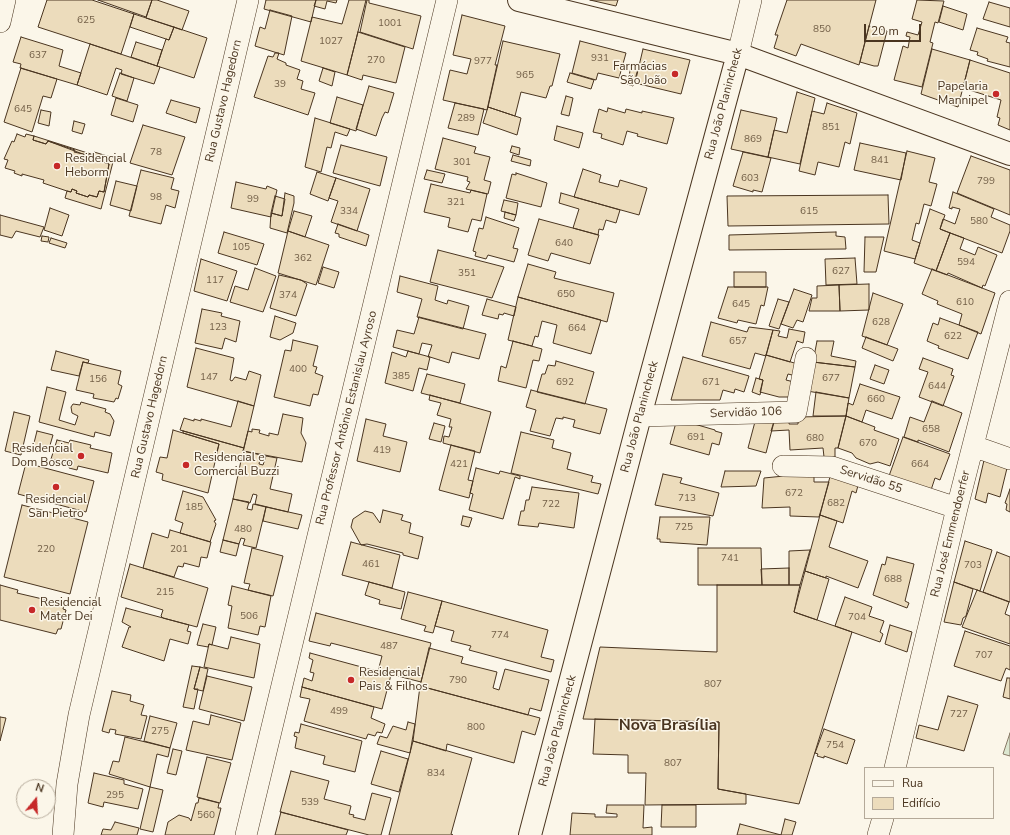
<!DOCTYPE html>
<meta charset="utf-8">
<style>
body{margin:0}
#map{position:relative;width:1010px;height:835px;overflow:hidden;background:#fbf6e9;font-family:"Nunito Sans",sans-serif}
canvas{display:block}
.legend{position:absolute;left:864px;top:767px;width:130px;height:52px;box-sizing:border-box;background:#fbf6e9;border:1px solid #b4a999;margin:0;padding:5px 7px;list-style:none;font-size:12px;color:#4a3520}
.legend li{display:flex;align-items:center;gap:8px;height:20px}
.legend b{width:20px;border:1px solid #b4a999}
.north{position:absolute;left:16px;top:779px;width:40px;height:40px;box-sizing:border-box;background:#fbf6e9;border:1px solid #b4a999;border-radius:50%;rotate:18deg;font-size:11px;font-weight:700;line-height:16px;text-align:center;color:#4a3520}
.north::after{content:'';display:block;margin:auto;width:14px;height:18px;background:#c62828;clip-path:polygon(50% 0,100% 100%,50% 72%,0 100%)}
.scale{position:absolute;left:864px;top:24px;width:57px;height:18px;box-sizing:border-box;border:2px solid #4a3520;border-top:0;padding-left:5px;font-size:12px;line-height:14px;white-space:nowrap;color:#4a3520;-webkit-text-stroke:3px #fbf6e9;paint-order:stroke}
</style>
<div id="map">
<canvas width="1010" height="835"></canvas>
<ul class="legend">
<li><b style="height:5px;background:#fbf6e9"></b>Rua</li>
<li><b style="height:11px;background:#ecdcbc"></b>Edifício</li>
</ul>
<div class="north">N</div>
<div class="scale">20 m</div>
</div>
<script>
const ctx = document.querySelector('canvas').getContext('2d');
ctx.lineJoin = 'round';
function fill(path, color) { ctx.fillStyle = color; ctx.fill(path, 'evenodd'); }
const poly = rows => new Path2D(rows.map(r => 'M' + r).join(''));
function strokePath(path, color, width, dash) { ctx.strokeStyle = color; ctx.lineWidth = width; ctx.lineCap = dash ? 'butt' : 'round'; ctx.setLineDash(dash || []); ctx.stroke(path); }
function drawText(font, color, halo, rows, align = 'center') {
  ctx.font = font + ' "Nunito Sans",sans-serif'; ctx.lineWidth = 3; ctx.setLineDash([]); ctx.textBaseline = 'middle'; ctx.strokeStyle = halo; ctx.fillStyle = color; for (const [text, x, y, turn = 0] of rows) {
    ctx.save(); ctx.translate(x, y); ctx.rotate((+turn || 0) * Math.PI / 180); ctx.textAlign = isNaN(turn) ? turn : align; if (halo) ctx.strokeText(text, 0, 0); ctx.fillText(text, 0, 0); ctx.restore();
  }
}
const green = poly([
 [1010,733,1010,756,1003,754,1010,733]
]);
fill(green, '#dce7d0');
strokePath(green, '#887966', 1);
const building = poly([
 [47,0,92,0,134,14,121,54,38,27,47,0],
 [98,0,152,0,146,17,98,0],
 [152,0,157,0,189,11,182,30,146,18,152,0],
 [266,0,316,0,311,22,264,9,266,0],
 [316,0,337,0,336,3,327,1,325,9,314,6,316,0],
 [349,0,366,0,347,75,301,61,312,17,342,24,349,0],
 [367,0,369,0,369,3,421,16,413,49,360,32,367,0],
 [590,0,618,0,616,6,590,0],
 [787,0,876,0,859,65,801,44,796,56,774,48,778,35,775,35,787,0],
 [917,0,944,1,938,23,935,22,930,42,933,43,922,87,894,80,903,46,908,48,910,37,906,36,907,32,918,35,922,22,912,19,917,0],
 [989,2,1010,8,1010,27,983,19,989,2],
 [943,6,967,14,963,30,939,22,943,6],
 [270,10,292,16,284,55,255,46,260,27,265,29,270,10],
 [134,14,174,27,169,40,130,27,134,14],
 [462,15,505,26,495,65,497,65,487,110,443,100,450,70,467,74,471,59,453,55,462,15],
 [869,26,887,31,878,66,874,66,860,62,869,26],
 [174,27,207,38,194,78,157,66,166,39,169,40,174,27],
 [977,28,1008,37,1006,42,1010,43,1010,67,987,61,988,59,977,55,978,52,970,50,977,28],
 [358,32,405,47,396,83,363,75,362,80,347,75,358,32],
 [21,37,63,50,59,66,81,73,77,85,20,68,21,64,13,62,21,37],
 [503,41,560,54,552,86,550,86,546,98,521,92,515,116,488,107,503,41],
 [580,41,626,53,619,78,598,73,596,80,572,73,580,41],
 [136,42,162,50,157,66,131,57,136,42],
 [90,44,160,67,154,84,121,74,122,70,116,68,107,95,77,85,90,44],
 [643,49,690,60,681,94,635,83,643,49],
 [932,49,970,60,958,107,921,94,932,49],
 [275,53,279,53,277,59,286,63,286,65,300,70,297,79,303,81,301,89,315,93,308,115,254,97,268,56,273,57,275,53],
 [970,60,1010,73,1010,130,998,125,1000,118,997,117,1001,100,963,88,970,60],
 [631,67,638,69,633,86,627,84,631,67],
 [21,68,57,79,51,98,43,96,32,132,4,122,21,68],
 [323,68,335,72,332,86,319,81,323,68],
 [120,73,134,78,127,101,112,96,120,73],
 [570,73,594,80,591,89,567,82,570,73],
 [369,86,394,93,388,113,385,112,382,118,376,136,356,129,369,86],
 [797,92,815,98,800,164,768,157,774,130,787,133,797,92],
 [566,96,573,98,569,116,561,114,566,96],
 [337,97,363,105,356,131,330,123,337,97],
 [116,98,138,105,133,122,111,115,116,98],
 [171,100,200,108,196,123,166,113,171,100],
 [455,103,484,109,478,135,448,128,455,103],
 [827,103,857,113,850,144,845,142,839,167,818,162,815,175,799,171,812,111,824,114,827,103],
 [488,107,521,118,517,135,483,123,488,107],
 [608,108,625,113,626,109,642,113,642,111,674,118,667,144,637,136,638,134,627,131,623,145,601,138,602,134,593,132,599,109,607,112,608,108],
 [41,110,51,112,49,126,38,123,41,110],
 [741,110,777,118,768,157,731,149,741,110],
 [315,118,350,129,347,136,335,132,331,148,327,147,321,172,305,167,315,118],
 [74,121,85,124,82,134,72,131,74,121],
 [143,125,185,137,172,175,130,163,143,125],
 [557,126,583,133,579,148,554,140,557,126],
 [17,134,25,137,26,134,34,136,33,140,46,144,48,141,75,150,74,152,101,158,100,161,109,164,104,192,99,191,97,197,89,195,88,197,76,193,77,191,72,189,71,192,67,191,43,183,44,180,22,174,22,176,14,173,15,171,5,168,8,160,4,159,12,141,14,142,17,134],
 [34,136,94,155,94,152,114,158,101,209,65,198,67,191,71,192,72,189,77,191,76,193,88,197,89,195,97,197,99,191,104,192,109,164,100,161,101,158,89,154,88,156,48,141,46,144,33,140,34,136],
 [443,138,476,147,474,153,490,157,484,180,491,182,488,194,466,189,470,182,467,181,468,177,435,169,443,138],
 [860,143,906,153,901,180,854,170,860,143],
 [341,145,387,157,380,186,333,173,341,145],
 [512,146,520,148,519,155,510,152,512,146],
 [907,151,935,158,929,182,937,184,931,206,924,204,919,224,916,223,912,240,920,243,915,259,884,251,907,151],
 [743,152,771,158,762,192,753,190,753,192,733,186,743,152],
 [513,155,531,160,530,166,511,161,513,155],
 [971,156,1010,170,1010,215,957,193,971,156],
 [583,169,601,175,599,182,618,187,620,180,647,188,639,215,574,197,583,169],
 [141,170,174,178,171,189,179,191,175,208,166,205,161,224,129,216,141,170],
 [427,170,445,174,442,183,424,179,427,170],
 [317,172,336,178,328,201,310,194,317,172],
 [516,173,547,183,541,207,506,198,512,174,516,175,516,173],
 [336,178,370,189,357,231,331,222,338,201,329,198,336,178],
 [116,181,137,186,131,211,110,205,116,181],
 [236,182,266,189,267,186,277,190,271,217,231,208,236,182],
 [431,184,470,193,471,190,487,194,481,221,472,219,468,232,448,227,450,218,424,212,431,184],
 [953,192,994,209,991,217,1010,225,1010,231,1002,253,940,229,943,219,955,224,960,209,952,207,952,209,949,208,953,192],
 [285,193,294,196,294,203,287,233,270,228,271,213,282,216,285,193],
 [561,193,620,210,616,223,606,220,603,230,599,229,598,235,573,228,579,209,559,203,561,193],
 [888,195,889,224,728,226,727,196,888,195],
 [275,196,285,199,282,216,271,213,275,196],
 [504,200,518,203,516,215,501,211,504,200],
 [50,208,69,215,62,236,44,230,50,208],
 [930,209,945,215,940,229,950,233,936,271,914,263,930,209],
 [294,211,312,216,305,237,288,231,294,211],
 [505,212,516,215,514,221,504,218,505,212],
 [0,215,44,227,40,237,16,231,12,238,0,235,0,215],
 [486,217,519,228,513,248,518,249,514,262,488,255,486,259,475,256,476,252,473,251,479,228,483,229,486,217],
 [539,219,599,235,590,264,551,253,548,261,528,255,539,219],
 [338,224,369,235,366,246,339,237,339,234,335,233,338,224],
 [288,231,329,245,316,285,278,273,288,231],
 [224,232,264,244,257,265,218,253,224,232],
 [836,232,836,236,845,237,846,249,729,250,729,235,836,232],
 [950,233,964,238,960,249,975,255,978,247,997,255,985,286,983,285,982,288,948,273,947,275,936,271,950,233],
 [42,236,49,237,48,242,41,241,42,236],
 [865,237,884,237,876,272,864,272,865,237],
 [51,238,67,243,65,248,49,243,51,238],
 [438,250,504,267,492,298,430,282,438,250],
 [855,258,857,284,826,285,825,259,855,258],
 [201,259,237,271,227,301,194,291,201,259],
 [528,264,556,272,554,278,614,293,607,322,518,297,528,264],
 [323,267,339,272,334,288,318,283,323,267],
 [255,268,276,276,263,312,230,302,235,286,248,290,255,268],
 [932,269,995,293,981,334,959,325,962,314,937,304,938,301,922,294,932,269],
 [734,272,766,272,766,287,734,287,734,272],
 [279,275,301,280,307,284,296,316,270,308,279,275],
 [400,276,438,286,435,300,447,304,448,300,469,306,463,329,417,317,422,299,397,292,400,276],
 [869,284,869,310,840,311,839,285,869,284],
 [839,285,840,311,809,311,812,298,817,298,817,286,839,285],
 [728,287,768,287,764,306,761,305,756,324,738,320,737,323,718,318,728,287],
 [794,289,812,295,803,322,797,320,793,328,781,324,794,289],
 [873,293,903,304,887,345,862,336,873,293],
 [518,297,601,320,591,354,553,343,557,325,542,321,538,337,535,336,532,346,508,340,518,297],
 [487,299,516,307,514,316,504,313,503,315,499,314,498,319,482,315,487,299],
 [778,299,789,302,779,329,769,326,778,299],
 [202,309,222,313,221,316,240,321,236,342,225,338,222,349,195,343,202,309],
 [275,316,296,323,293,333,280,340,270,337,275,316],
 [419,317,486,334,479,359,452,352,449,363,430,357,428,357,432,345,422,343,419,354,393,347,397,330,414,334,419,317],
 [940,318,978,332,968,359,938,348,939,346,927,341,933,323,938,325,940,318],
 [711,322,747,332,749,327,773,330,766,356,755,353,750,369,702,356,711,322],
 [789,329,805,332,803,343,797,341,790,362,766,355,773,330,780,331,778,336,787,338,789,329],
 [866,337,898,349,893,361,862,348,866,337],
 [293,340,318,346,313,366,317,367,315,373,323,376,318,395,313,394,310,406,274,397,285,350,291,351,293,340],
 [513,341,542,349,539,361,533,360,526,388,498,381,501,366,506,368,513,341],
 [817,341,834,341,831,356,856,361,855,367,813,362,817,341],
 [196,348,234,358,230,380,232,381,235,377,246,380,249,371,261,375,254,406,187,387,196,348],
 [56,351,89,360,88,363,83,362,79,376,51,370,56,351],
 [408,351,430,357,427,370,419,368,413,391,385,383,392,352,406,357,408,351],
 [766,355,798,364,796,376,788,374,786,380,794,382,790,397,779,397,760,392,763,380,759,379,766,355],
 [683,357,749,376,744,392,735,389,734,393,723,390,720,400,671,400,683,357],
 [923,358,953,369,951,375,954,376,943,406,919,397,928,372,919,369,923,358],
 [556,361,594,372,585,404,537,392,542,374,545,374,548,365,555,366,556,361],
 [83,362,121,371,118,384,122,386,118,399,116,398,114,402,93,398,94,394,76,390,83,362],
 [813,362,855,367,849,398,807,391,813,362],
 [875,365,889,370,884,384,870,379,875,365],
 [427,374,465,384,460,403,421,393,427,374],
 [756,378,763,380,760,395,752,392,756,378],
 [860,384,900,397,892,419,866,410,862,422,846,416,848,403,853,405,860,384],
 [47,387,66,392,59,420,75,425,78,416,72,413,71,407,73,404,80,405,81,402,106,409,105,412,110,414,114,421,110,436,95,432,94,437,39,422,47,387],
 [531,390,607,409,600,434,573,427,575,420,563,417,563,419,556,418,550,436,530,431,536,410,526,407,531,390],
 [816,392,849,398,846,416,813,416,816,392],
 [430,395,491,412,480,453,443,443,444,436,449,437,452,427,449,427,451,419,437,415,441,403,429,400,430,395],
 [238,401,254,406,244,448,180,430,184,418,194,421,194,419,201,421,201,419,231,427,238,401],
 [932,401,962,413,949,452,918,440,918,442,904,437,910,417,924,422,932,401],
 [14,412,30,416,21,455,5,451,14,412],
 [283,414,303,418,301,433,306,443,302,462,243,451,248,431,252,432,252,429,260,430,259,433,269,436,269,433,278,435,283,414],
 [846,416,838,448,835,448,835,457,824,457,823,448,790,450,789,430,771,431,775,418,790,417,789,424,798,424,798,417,846,416],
 [846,416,875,427,874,430,899,439,890,466,878,462,870,464,856,458,852,453,838,448,846,416],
 [756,418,775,418,766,453,748,448,756,418],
 [366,419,386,424,383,436,407,442,400,472,357,461,366,419],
 [677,419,715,430,715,431,722,433,719,445,712,443,709,455,670,444,677,419],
 [434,423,445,426,441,442,429,439,434,423],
 [173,430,219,444,208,493,162,480,163,474,156,472,160,457,167,458,173,430],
 [37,431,53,435,48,452,33,447,37,431],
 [183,431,244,448,241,462,216,455,219,444,183,433,183,431],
 [521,432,554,440,552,448,571,453,567,469,593,476,591,482,601,484,598,494,511,473,521,432],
 [903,437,950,454,940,480,935,478,931,490,889,476,903,437],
 [57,440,69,443,70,440,91,445,90,448,112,453,108,473,78,466,77,470,69,468,70,463,51,459,57,440],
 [451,445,475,451,468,480,473,481,469,498,439,490,451,445],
 [243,451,261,455,259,464,263,465,266,456,277,458,270,489,292,494,288,512,255,504,257,495,253,494,250,503,233,499,243,451],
 [985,456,1008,464,1000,497,988,493,986,503,975,499,985,456],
 [26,463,94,481,86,512,18,494,26,463],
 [476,468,499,474,500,471,520,476,520,479,515,477,503,519,469,510,473,494,470,493,476,468],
 [832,469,860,478,856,493,852,491,843,523,820,515,832,469],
 [725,471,761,471,756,486,721,487,725,471],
 [814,473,814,482,829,482,819,517,790,516,790,507,762,508,764,478,814,473],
 [663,474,682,478,680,483,719,493,713,516,655,505,663,474],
 [532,487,579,493,574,528,539,523,538,527,518,525,521,511,524,511,526,500,529,500,532,487],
 [1010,489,1010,512,1006,510,1007,504,1005,503,1010,489],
 [183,491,203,497,216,520,214,521,216,524,210,542,180,533,183,523,175,520,183,491],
 [233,499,249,502,247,509,252,510,253,504,266,507,256,548,243,545,245,539,241,538,239,544,223,540,233,499],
 [22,505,88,522,70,594,4,577,22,505],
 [266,507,302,515,298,529,263,521,266,507],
 [383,510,403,515,401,520,411,523,409,533,423,537,418,559,403,555,403,553,367,544,361,545,351,527,353,519,365,511,373,513,380,523,383,510],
 [820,515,837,521,829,547,868,561,858,588,826,576,826,578,805,571,820,515],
 [463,516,472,518,469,527,461,525,463,516],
 [660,517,710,517,707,545,660,542,660,539,657,539,660,517],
 [170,530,211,542,207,558,201,557,199,567,184,563,183,567,178,566,174,577,143,568,152,533,168,538,170,530],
 [223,540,239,544,236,556,220,552,223,540],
 [965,541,992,550,980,591,954,582,965,541],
 [351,542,400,555,392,588,342,575,351,542],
 [252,548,283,556,273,596,248,590,250,584,244,583,252,548],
 [698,548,761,548,762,585,698,585,698,548],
 [810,550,800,585,789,585,789,551,810,550],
 [997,552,1010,557,1010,602,983,592,997,552],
 [887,557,914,564,905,601,909,603,907,608,873,595,882,564,885,565,887,557],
 [130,564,208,588,197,627,163,618,161,616,163,610,121,597,130,564],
 [789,568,789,585,762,585,761,569,789,568],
 [805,571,829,579,817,620,794,612,805,571],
 [369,582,405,592,401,609,379,604,380,600,365,595,369,582],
 [954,582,973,589,966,616,963,618,961,625,944,622,954,582],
 [0,585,18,590,17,593,64,604,63,609,66,610,61,629,58,629,56,634,0,620,0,585],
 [717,585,800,585,794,612,852,632,799,804,718,789,719,722,583,719,600,647,717,652,717,585],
 [232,586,271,596,265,627,260,626,258,635,228,628,232,606,228,605,232,586],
 [977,590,1009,602,1005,614,1010,616,1010,644,962,627,977,590],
 [408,592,442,601,433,633,424,631,426,626,401,619,408,592],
 [845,597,872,607,869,616,884,621,880,632,883,634,880,642,835,626,845,597],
 [442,601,548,630,541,657,554,660,551,672,469,650,471,646,451,641,454,631,435,626,442,601],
 [126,608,189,625,187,631,191,632,188,644,170,639,164,661,122,647,129,627,131,627,122,622,126,608],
 [316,613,431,643,421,682,378,671,382,656,331,643,330,646,309,641,316,613],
 [203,624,216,627,212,645,209,644,208,647,197,645,203,624],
 [890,625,912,632,907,652,885,644,890,625],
 [965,631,1010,646,1010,670,1006,668,1001,681,954,666,965,631],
 [231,637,260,644,254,678,204,667,209,644,228,649,231,637],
 [429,648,463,657,461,663,497,672,493,688,499,690,505,669,549,680,541,711,530,708,528,715,420,686,429,648],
 [310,653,391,675,382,709,302,687,304,678,312,681,314,673,310,672,313,660,309,658,310,653],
 [192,666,200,667,194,689,198,689,194,709,183,707,192,666],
 [200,667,208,669,203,691,194,689,200,667],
 [207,676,252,687,244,721,199,709,207,676],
 [1007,678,1010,678,1010,699,1003,697,1007,678],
 [420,686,540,718,535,735,522,731,514,763,447,744,446,751,413,741,420,686],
 [302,687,374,707,371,718,385,724,382,733,377,732,375,736,368,734,366,739,304,721,310,699,300,697,302,687],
 [112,691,131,695,130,701,144,705,141,715,147,716,141,739,115,734,116,730,110,729,109,733,102,731,112,691],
 [948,696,978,705,964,751,916,738,919,725,938,730,948,696],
 [211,715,241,723,232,760,186,750,193,721,209,725,211,715],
 [150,716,177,723,170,748,144,741,150,716],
 [0,717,6,718,0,741,0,717],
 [595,719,719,722,718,789,746,794,746,804,645,805,646,773,628,773,628,755,593,754,595,719],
 [408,722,415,724,410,753,377,744,380,736,387,738,393,726,406,730,408,722],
 [301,724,362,741,355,772,323,764,325,756,295,748,297,737,294,736,295,732,299,733,301,724],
 [824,729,855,740,847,764,824,756,824,758,817,756,818,754,815,753,824,729],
 [125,737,170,748,168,757,157,754,150,787,109,774,113,761,119,762,125,737],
 [413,741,472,758,451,834,453,835,389,835,413,741],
 [173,749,182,751,176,775,167,773,173,749],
 [381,751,408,759,399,792,371,784,381,751],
 [207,757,231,763,220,803,197,797,207,757],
 [291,771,329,781,324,799,351,806,349,814,354,815,353,817,365,820,372,793,391,798,381,835,369,835,280,812,291,771],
 [94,773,124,780,124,784,143,789,138,809,104,802,103,807,88,803,94,773],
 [150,787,163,790,153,832,140,829,150,787],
 [199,798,219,803,218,808,221,808,214,835,165,835,168,822,179,815,189,818,191,821,196,803,198,803,199,798],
 [607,805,644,805,643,828,652,827,652,835,570,835,572,813,595,814,595,817,617,817,617,814,606,813,607,805],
 [662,805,696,805,696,827,661,827,662,805],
 [281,812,348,830,346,835,275,835,281,812],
 [785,819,796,822,792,835,781,835,785,819],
 [115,822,139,828,137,835,101,835,103,829,111,830,115,822],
 [740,824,781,835,737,835,740,824]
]);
fill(building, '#ecdcbc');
strokePath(building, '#4a3520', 1);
const minor = poly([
 [0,22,5,0],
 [738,54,751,0],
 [640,416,796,412,806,358],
 [973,446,1010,459],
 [783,466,832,467,957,508],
 [895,768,957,508,1010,301],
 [63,835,67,784,79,715,248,0],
 [246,835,447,0],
 [878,835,883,818]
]);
const major = poly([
 [519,0,738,54,1010,154],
 [530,835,640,416,738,54]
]);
strokePath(minor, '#4a3520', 22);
strokePath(major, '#4a3520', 24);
strokePath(minor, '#fbf6e9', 21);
strokePath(major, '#fbf6e9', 22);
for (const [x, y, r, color] of [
 [675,74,4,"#c62828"],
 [996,94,4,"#c62828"],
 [57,166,4,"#c62828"],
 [81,456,4,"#c62828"],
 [186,465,4,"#c62828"],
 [56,487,4,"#c62828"],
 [32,610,4,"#c62828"],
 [351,680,4,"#c62828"]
]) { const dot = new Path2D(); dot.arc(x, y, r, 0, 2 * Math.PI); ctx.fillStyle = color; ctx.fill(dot); strokePath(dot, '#fbf6e9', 1.5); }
drawText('10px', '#725f47', null, [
 ["625",86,21],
 ["1001",390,24],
 ["850",822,30],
 ["1027",331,42],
 ["637",38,56],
 ["931",600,59],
 ["270",376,61],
 ["977",483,62],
 ["965",525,76],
 ["39",280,85],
 ["645",23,110],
 ["289",466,119],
 ["851",831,128],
 ["869",753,140],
 ["78",156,153],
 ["841",880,161],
 ["301",462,163],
 ["603",750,179],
 ["799",986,182],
 ["98",156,198],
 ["99",253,200],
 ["321",456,203],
 ["334",349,212],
 ["615",809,212],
 ["580",979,222],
 ["640",564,244],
 ["105",241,248],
 ["362",303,259],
 ["594",966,263],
 ["627",841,272],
 ["351",467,274],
 ["117",215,281],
 ["650",566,295],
 ["374",288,296],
 ["610",965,303],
 ["645",741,305],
 ["628",881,323],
 ["123",218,328],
 ["664",577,329],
 ["622",953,337],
 ["657",738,342],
 ["400",298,370],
 ["385",401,377],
 ["147",209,378],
 ["677",831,379],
 ["156",98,380],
 ["692",565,383],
 ["671",711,383],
 ["644",937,387],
 ["660",876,400],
 ["658",931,430],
 ["691",696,438],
 ["680",815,439],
 ["670",868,444],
 ["419",382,451],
 ["421",459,465],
 ["664",920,465],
 ["672",794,494],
 ["713",687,499],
 ["682",836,504],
 ["722",551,505],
 ["185",194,508],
 ["725",684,528],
 ["480",243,530],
 ["220",46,550],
 ["201",179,550],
 ["741",730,559],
 ["461",371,565],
 ["703",973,566],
 ["688",893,580],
 ["215",165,593],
 ["506",249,617],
 ["704",857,618],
 ["774",500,636],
 ["487",389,647],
 ["707",984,656],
 ["790",458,681],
 ["807",713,685],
 ["499",339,712],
 ["727",959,715],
 ["800",476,728],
 ["275",160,732],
 ["754",835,746],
 ["807",673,764],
 ["834",436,774],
 ["295",115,796],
 ["539",310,803],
 ["560",206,816]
]);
drawText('12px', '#4a3520', '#fbf6e9', [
 ["Farmácias",667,67,"right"],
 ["São João",667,81,"right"],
 ["Papelaria",988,87,"right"],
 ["Mannipel",988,101,"right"],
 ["Residencial",65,159],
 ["Heborm",65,173],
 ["Residencial",73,449,"right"],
 ["Dom Bosco",73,463,"right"],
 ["Residencial e",194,458],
 ["Comercial Buzzi",194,472],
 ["Residencial",56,500,"center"],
 ["San Pietro",56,514,"center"],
 ["Residencial",40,603],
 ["Mater Dei",40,617],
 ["Residencial",359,673],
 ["Pais & Filhos",359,687]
], 'left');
drawText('12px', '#4a3520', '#fbf6e9', [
 ["Rua Gustavo Hagedorn",224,101,-77],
 ["Rua João Planincheck",724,104,-75],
 ["Servidão 106",746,413,-2],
 ["Rua Gustavo Hagedorn",150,417,-77],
 ["Rua João Planincheck",640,417,-75],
 ["Rua Professor Antônio Estanislau Ayroso",347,418,-76],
 ["Servidão 55",871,480,18],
 ["Rua José Emmendoerfer",951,534,-76],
 ["Rua João Planincheck",558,731,-75]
]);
drawText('bold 16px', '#4a3520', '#fbf6e9', [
 ["Nova Brasília",668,726]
]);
</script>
